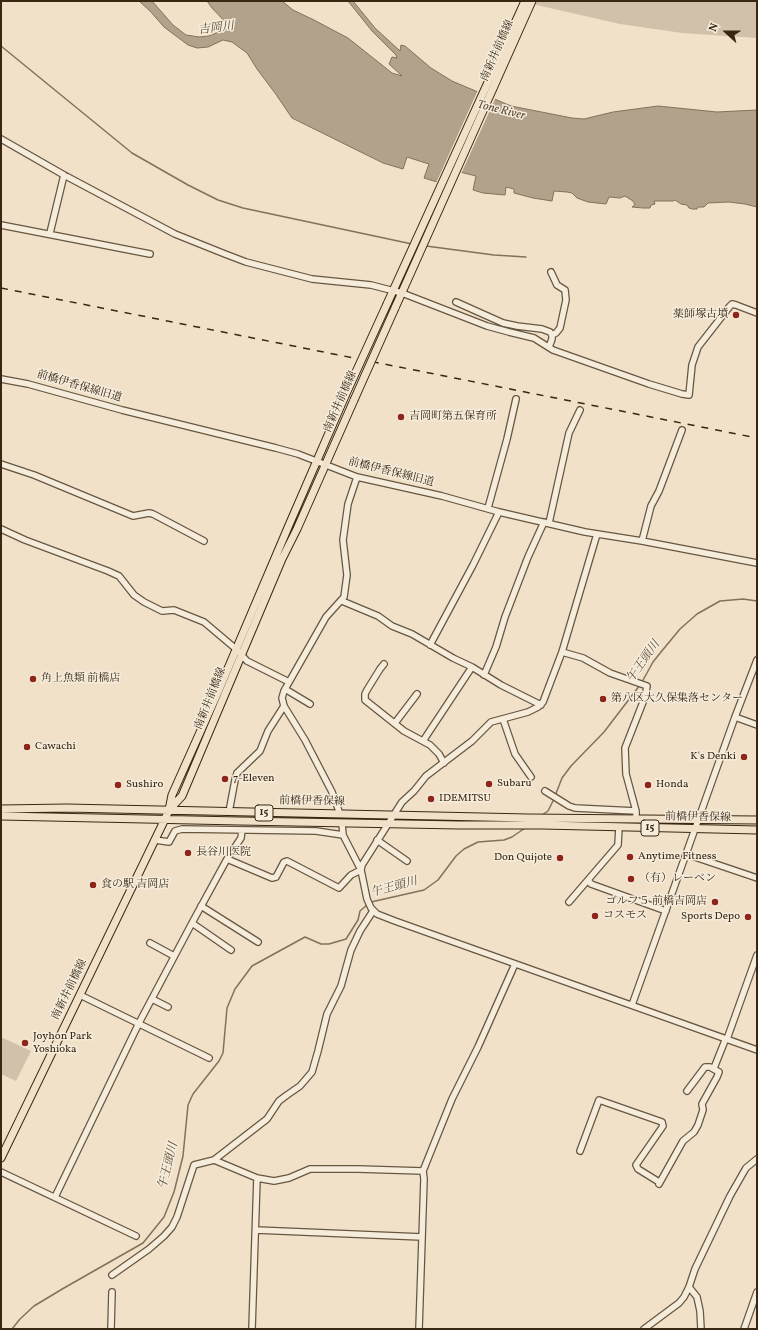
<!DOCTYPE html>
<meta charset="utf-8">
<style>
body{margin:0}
#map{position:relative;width:758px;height:1330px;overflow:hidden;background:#f1e1c9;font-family:Vollkorn,serif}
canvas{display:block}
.frame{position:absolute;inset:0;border:2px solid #392713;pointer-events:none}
.north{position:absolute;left:706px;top:12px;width:40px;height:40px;-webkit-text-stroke:3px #f6ecdc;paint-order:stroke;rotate:291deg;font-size:11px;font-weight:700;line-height:16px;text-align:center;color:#392713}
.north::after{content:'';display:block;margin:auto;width:14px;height:18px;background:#392713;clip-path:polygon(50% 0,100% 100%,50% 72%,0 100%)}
</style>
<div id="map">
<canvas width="758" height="1330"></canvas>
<div class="frame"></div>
<div class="north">N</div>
</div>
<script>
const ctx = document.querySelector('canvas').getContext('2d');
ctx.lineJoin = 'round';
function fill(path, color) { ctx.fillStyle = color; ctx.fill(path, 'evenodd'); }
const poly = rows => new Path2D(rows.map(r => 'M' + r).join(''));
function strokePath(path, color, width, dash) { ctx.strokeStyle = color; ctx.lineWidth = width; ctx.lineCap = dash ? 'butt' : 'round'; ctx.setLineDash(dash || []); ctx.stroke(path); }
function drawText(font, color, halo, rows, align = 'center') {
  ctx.font = font + ' Vollkorn,"Noto Serif JP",serif'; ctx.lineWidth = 3; ctx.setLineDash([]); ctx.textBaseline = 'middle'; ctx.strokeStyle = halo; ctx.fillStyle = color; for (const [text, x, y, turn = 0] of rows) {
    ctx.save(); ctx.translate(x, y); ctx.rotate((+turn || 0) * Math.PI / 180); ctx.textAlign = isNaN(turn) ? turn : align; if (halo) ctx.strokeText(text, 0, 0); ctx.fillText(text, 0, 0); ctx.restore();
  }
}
fill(poly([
 [519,1,757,1,757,38,682,33,620,24],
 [1,1037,31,1051,16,1081,1,1074]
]), '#d2c1aa');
const water = poly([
 [139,1,152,1,173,25,186,35,199,37,209,36,230,27,212,8,207,1,282,1,293,10,314,20,348,38,392,73,402,76,389,64,392,57,397,58,396,55,372,31,348,1,353,1,375,28,400,51,401,45,405,46,431,68,452,81,511,106,572,118,584,119,613,112,658,106,717,112,757,110,757,207,745,204,729,202,708,203,704,207,698,207,697,209,692,209,689,208,687,205,681,204,675,200,673,201,654,201,655,204,651,205,650,208,643,208,632,207,635,205,633,201,625,196,620,198,609,197,606,204,588,202,577,198,572,193,567,192,554,191,552,201,533,198,514,193,514,189,506,187,505,195,483,193,473,190,476,176,456,171,437,182,424,178,429,164,407,157,403,169,383,163,292,118,275,93,257,69,247,53,232,42,223,40,208,47,197,48,188,45,164,27,150,11,139,1]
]);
fill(water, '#b2a28b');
strokePath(water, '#82715b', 1);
fill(poly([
 [478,90,496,97,461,174,457,173,450,188,436,183]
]), '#f1e1c9');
strokePath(poly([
 [1,46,132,153,188,185,218,200,243,208,412,244],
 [426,246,494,255,526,257],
 [642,682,653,662,661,652,680,629,697,614,720,601,743,599,757,601],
 [555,796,562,778,571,766,604,732,640,685],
 [542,815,548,811,554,799],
 [371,902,424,890,438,880,456,856,464,849,478,842,504,840,512,837,525,828],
 [12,1329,20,1319,34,1306,64,1288,143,1243,164,1217,174,1192,183,1156,188,1105,193,1094,219,1061,223,1053,227,1008,235,989,252,966,305,937,321,944,329,944,346,939,358,920,360,911,368,904]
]), '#82715b', 1.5);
const minor = poly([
 [1,139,64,175,175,234,225,254,246,262,312,279,371,285,402,293,487,326,509,332,534,338,553,350,649,384,682,394,689,395,692,365,698,347,730,306,732,304,736,305,757,313],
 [1,225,150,254],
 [50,233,64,175],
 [551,272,557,285,565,290,566,300,560,328,556,333,552,335],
 [456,302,503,323,517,326,542,329,550,332,552,335,552,339,549,347],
 [1,379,28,384,122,410,276,448,298,454,357,477,442,496,499,512,585,532,642,541,757,563],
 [1,464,34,475,133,516,149,513,153,514,204,541],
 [488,508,507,439,516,399],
 [549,523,569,433,580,410],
 [1,529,25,540,108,571,119,576,134,595,144,602,162,611,174,610,204,622,236,649,247,661,289,682],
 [642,541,651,506,659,491,682,430],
 [342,601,378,616,392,626,412,634,453,658,472,667,501,685,541,705],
 [430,645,473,565,499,512],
 [562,652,583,658,610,673,647,686,645,697,625,748,626,774,636,811,636,819],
 [384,664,380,669,367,690,365,694,365,700,404,731,430,745,439,754,444,763],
 [484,675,496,647,505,617,528,557,544,522],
 [285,689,310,704],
 [735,717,757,725],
 [503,719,515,754,531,777],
 [395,723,417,694],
 [423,741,472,667],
 [545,791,569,806,575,808,636,811],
 [229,812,235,780,237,773,260,751,268,731,284,706],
 [340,814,332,792,305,740,284,706,282,698,284,691,326,617,344,597,347,575,343,540,348,504,357,477],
 [342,823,343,835,361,870,367,899,371,908,377,914,395,921,757,1050],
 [242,830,241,838,227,859,272,878,276,877,284,862,287,861,339,888,351,875,361,870,362,865,402,802,414,791,426,776,472,741,491,722,528,712,538,707,543,702,562,652,597,534],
 [155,840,169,842,175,831,182,829,316,831,343,835],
 [377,840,407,861],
 [686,854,757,878],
 [588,880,591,884,666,911],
 [569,902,618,845,619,827],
 [201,906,258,942],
 [192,923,231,950],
 [150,943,174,956],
 [80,995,209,1058],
 [152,999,168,1007],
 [632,1005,735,717,757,660],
 [727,1039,757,955],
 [714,1068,726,1038],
 [580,1151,599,1100,662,1122,663,1126,636,1165,638,1169,659,1182],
 [1,1172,136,1236],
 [257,1178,274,1181,289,1178,310,1169,358,1169,423,1171],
 [659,1184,683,1141,694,1132,698,1125,703,1110,702,1104,717,1077,719,1072,710,1067,705,1067,687,1091],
 [55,1197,139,1023,192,923,227,859],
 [256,1230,422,1237],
 [112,1275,149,1249,164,1236,172,1227,177,1217,194,1165,214,1160],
 [689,1287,697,1297,700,1311,701,1329],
 [111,1329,112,1292],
 [252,1329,257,1178,214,1160,267,1119,279,1101,287,1095,300,1086,312,1072,318,1051,327,1014,341,986,351,950,360,931,373,911],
 [419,1329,424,1179,423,1171,452,1099,478,1047,515,964],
 [644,1329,679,1303,684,1297,689,1287,695,1269,730,1196,746,1168,757,1159],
 [744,1329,757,1292]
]);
const major = poly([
 [387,304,525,1],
 [395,308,532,1],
 [1,809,67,808,528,818,757,820],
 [169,810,172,795,218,692,289,525,345,396],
 [1,816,240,821,459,825,543,825,757,830],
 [1,1158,165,819,169,810,182,796,282,559,297,529,354,400]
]);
strokePath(minor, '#675640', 8);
strokePath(major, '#392713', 9);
strokePath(minor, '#f6ecdc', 5.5);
strokePath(major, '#f1e1c9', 7);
strokePath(poly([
 [1,288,757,438]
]), '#392713', 1.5, [7, 7]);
const majorBridge = poly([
 [345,396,387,304],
 [354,400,395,308]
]);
strokePath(majorBridge, '#392713', 9, []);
strokePath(majorBridge, '#f1e1c9', 7);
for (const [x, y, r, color] of [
 [736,315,4,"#8f2418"],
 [401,417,4,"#8f2418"],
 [33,679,4,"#8f2418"],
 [603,699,4,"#8f2418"],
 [27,747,4,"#8f2418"],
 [744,757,4,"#8f2418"],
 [225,779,4,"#8f2418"],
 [489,784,4,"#8f2418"],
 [118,785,4,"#8f2418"],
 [648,785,4,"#8f2418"],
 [431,799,4,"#8f2418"],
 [188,853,4,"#8f2418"],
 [630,857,4,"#8f2418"],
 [560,858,4,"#8f2418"],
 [631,879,4,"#8f2418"],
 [93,885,4,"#8f2418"],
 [715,902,4,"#8f2418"],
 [595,916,4,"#8f2418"],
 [748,917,4,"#8f2418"],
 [25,1043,4,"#8f2418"]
]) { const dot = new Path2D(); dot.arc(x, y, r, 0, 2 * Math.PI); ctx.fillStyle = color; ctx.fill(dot); strokePath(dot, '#f6ecdc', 1.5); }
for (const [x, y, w] of [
 [264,813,18],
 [650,828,18]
]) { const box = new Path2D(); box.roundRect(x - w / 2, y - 8, w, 16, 3); ctx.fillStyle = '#f6ecdc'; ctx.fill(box); strokePath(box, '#392713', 1); }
drawText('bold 10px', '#392713', null, [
 ["15",264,813],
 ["15",650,828]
]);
drawText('11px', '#392713', '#f6ecdc', [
 ["南新井前橋線",498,51,-66],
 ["前橋伊香保線旧道",79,387,16],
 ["南新井前橋線",341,402,-66],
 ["前橋伊香保線旧道",391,473,14],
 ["南新井前橋線",211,699,-68],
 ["前橋伊香保線",312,802,1],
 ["前橋伊香保線",698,818,1],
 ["南新井前橋線",70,990,-64]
]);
drawText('11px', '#392713', '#f6ecdc', [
 ["薬師塚古墳",728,315,"right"],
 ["吉岡町第五保育所",409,417],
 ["角上魚類 前橋店",41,679],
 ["第八区大久保集落センター",611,699],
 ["Cawachi",35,747],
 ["K's Denki",736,757,"right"],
 ["7-Eleven",233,779],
 ["Subaru",497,784],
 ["Sushiro",126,785],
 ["Honda",656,785],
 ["IDEMITSU",439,799],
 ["長谷川医院",196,853],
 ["Anytime Fitness",638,857],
 ["Don Quijote",552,858,"right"],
 ["（有）レーベン",639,879],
 ["食の駅 吉岡店",101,885],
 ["ゴルフ５ 前橋吉岡店",707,902,"right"],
 ["コスモス",603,916],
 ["Sports Depo",740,917,"right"],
 ["Joyhon Park",33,1037],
 ["Yoshioka",33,1050]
], 'left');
drawText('italic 12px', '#5d4c37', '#f6ecdc', [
 ["吉岡川",216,29,-7],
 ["Tone River",501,111,14],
 ["午王頭川",644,662,-55],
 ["午王頭川",394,888,-15],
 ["午王頭川",169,1166,-76]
]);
</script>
